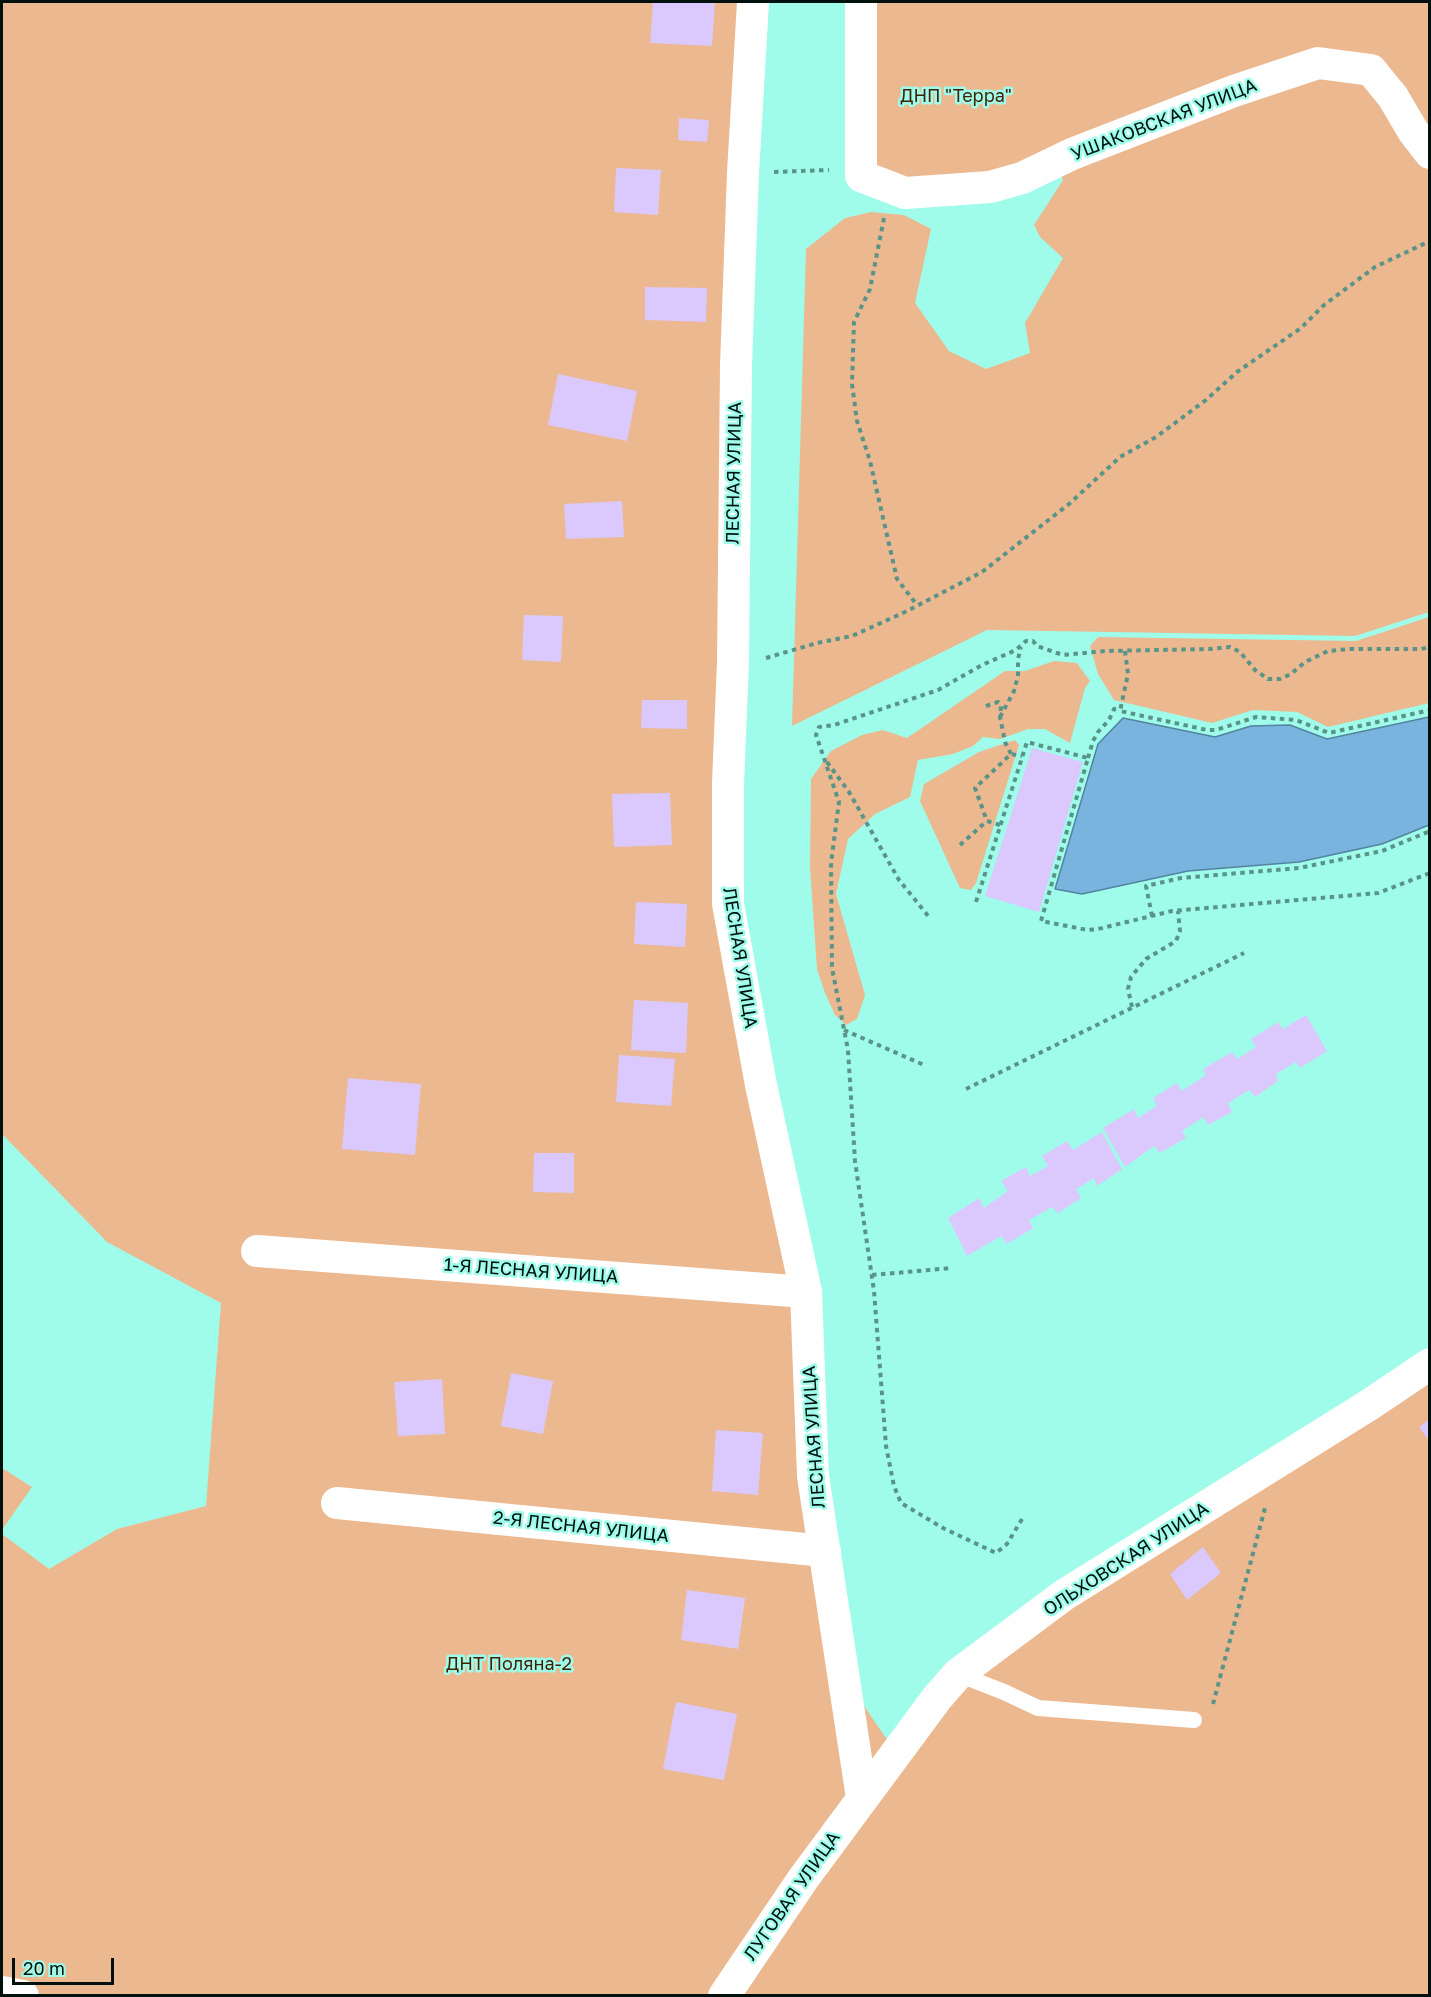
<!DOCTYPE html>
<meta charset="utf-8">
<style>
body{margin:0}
#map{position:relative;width:1431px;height:1997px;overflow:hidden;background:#a0fcea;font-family:"Golos Text",sans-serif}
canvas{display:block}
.frame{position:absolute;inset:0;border:3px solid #00100d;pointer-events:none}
.scale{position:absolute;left:12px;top:1958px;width:102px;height:27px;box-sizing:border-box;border:3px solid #00100d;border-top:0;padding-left:8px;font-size:18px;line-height:21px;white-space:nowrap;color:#00100d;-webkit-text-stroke:4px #a0fcea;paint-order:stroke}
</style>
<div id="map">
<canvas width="1431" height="1997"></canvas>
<div class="frame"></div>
<div class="scale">20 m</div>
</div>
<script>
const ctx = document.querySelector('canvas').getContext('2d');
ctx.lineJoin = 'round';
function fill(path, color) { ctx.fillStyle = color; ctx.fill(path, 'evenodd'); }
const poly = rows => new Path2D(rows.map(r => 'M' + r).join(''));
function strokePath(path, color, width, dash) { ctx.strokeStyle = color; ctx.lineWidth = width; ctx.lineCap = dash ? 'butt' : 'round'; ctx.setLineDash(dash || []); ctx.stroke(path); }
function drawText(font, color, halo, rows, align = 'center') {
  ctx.font = font + ' "Golos Text",sans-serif'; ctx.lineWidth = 5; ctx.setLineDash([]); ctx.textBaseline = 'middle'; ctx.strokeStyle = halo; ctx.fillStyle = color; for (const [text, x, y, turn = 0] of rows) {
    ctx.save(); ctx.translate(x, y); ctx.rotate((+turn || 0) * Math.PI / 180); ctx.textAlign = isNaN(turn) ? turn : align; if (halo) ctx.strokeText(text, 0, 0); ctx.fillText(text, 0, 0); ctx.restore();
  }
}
fill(poly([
 [2,2,755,2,728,904,806,1302,843,1675,896,1753,937,1698,1429,1364,1429,1995,2,1995,2,1534,49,1569,117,1529,206,1506,221,1303,107,1242,2,1134],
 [861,2,1429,2,1429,612,1355,636,987,630,792,726,806,249,845,218,871,212,904,215,931,229,915,303,949,351,986,369,1030,353,1025,323,1063,258,1040,237,1034,225,1063,180,1058,168,870,180],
 [1429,617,1429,703,1328,727,1297,712,1253,710,1212,723,1114,700,1098,674,1090,646,1098,637,1356,641],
 [1054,661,1077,663,1090,681,1085,688,1070,743,1045,729,1028,729,1000,739,983,737,973,746,953,754,918,760,910,797,875,814,848,839,836,894,865,995,857,1019,846,1025,835,1015,825,993,817,969,810,868,811,779,831,751,862,735,883,730,907,738,1005,671,1025,671],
 [1015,740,1019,745,976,883,971,890,960,888,920,801,924,784,979,752],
 [2,1468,32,1487,2,1530]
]), '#ecb88f');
const water = poly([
 [1429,717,1429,825,1382,844,1299,862,1188,871,1082,894,1055,889,1098,744,1123,718,1215,737,1251,726,1290,725,1327,739,1429,717]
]);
fill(water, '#78b4de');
strokePath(water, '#54839f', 1.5);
fill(poly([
 [653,2,715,2,712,46,650,43],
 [679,118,709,120,707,142,678,140],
 [616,168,661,170,658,215,614,212],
 [645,287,707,288,706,322,645,320],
 [558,374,637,391,627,441,548,425],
 [622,501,624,537,566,539,564,504],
 [524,615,563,616,561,662,522,660],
 [642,700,687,700,687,729,641,728],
 [1032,748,1083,762,1039,912,985,896],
 [670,793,672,845,614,847,612,794],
 [636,902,687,904,685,947,634,944],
 [634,1000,688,1003,686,1053,631,1050],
 [1306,1015,1327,1051,1300,1068,1296,1062,1276,1074,1278,1081,1255,1097,1249,1090,1228,1103,1232,1112,1208,1125,1203,1117,1182,1131,1186,1138,1160,1153,1154,1146,1125,1167,1103,1128,1134,1109,1138,1118,1157,1106,1153,1098,1177,1083,1182,1091,1206,1075,1203,1069,1232,1052,1237,1059,1256,1047,1251,1039,1278,1022,1283,1029],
 [619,1055,675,1059,671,1106,616,1102],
 [348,1078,421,1084,415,1155,342,1149],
 [1102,1132,1122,1169,1097,1186,1094,1178,1076,1189,1081,1198,1058,1213,1052,1207,1029,1220,1033,1228,1007,1244,1001,1236,967,1256,948,1218,979,1198,984,1208,1008,1191,1001,1181,1026,1167,1030,1176,1048,1166,1042,1156,1067,1141,1073,1150],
 [534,1153,574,1153,574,1193,533,1192],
 [511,1373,553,1381,543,1434,501,1426],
 [442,1379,445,1434,398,1436,394,1382],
 [1430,1419,1430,1442,1419,1427],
 [716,1430,763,1433,758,1495,712,1491],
 [1203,1547,1221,1573,1187,1600,1170,1574],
 [687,1590,745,1598,738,1649,681,1640],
 [676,1702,737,1714,724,1780,663,1769]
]), '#dbc9fd');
strokePath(poly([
 [774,172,829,170],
 [884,218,870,289,854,322,852,384,857,421,870,461,897,579,917,605],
 [1125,651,1128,674,1120,711,1207,730,1216,730,1256,717,1296,720,1329,733,1430,710],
 [766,658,817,643,852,636,905,612,982,572,1069,504,1120,457,1156,437,1206,400,1237,372,1301,328,1324,305,1375,267,1430,241],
 [986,706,998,702,1001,706,1000,717,1005,742,1011,754],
 [1000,717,1014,691,1018,676,1018,659,1021,647],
 [1088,758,1093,741,1098,732,1109,720,1114,709,1121,707],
 [827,762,849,792,899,880,929,917],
 [1000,825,987,821,975,788,1011,754,1022,756],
 [960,845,987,821],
 [976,902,1027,742,1088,758,1041,921,1088,930,1098,929,1172,911,1378,893,1430,873],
 [1152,916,1146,886,1181,878,1299,868,1382,851,1430,831],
 [1132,1007,1128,989,1131,977,1146,959,1176,941,1180,931,1178,911],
 [844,1030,924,1065],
 [966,1089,1244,953],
 [872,1275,952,1268],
 [1022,1519,1007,1544,996,1553,943,1528,901,1503,894,1486,886,1446,874,1291,855,1161,848,1050,832,968,831,863,839,802,816,735,819,727,834,725,938,690,982,665,1016,650,1026,641,1033,641,1037,646,1063,655,1105,651,1211,649,1230,647,1240,652,1255,670,1268,679,1280,679,1291,674,1305,662,1328,651,1350,649,1421,649,1430,647],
 [1213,1704,1265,1508]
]), '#599488', 4, [4.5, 4.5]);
strokePath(poly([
 [958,1674,1004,1692,1038,1708,1194,1720]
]), '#fff', 16);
strokePath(poly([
 [753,2,743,173,736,365,733,662,728,784,728,904,761,1085,806,1292,813,1476,862,1798],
 [861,2,861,176,905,193,990,187,1022,178,1072,154,1234,91,1318,63,1371,70,1393,97,1413,131,1430,153],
 [257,1251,806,1292],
 [337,1503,825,1551],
 [2,1992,23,1996],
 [724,1996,803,1879,937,1698,958,1674,1064,1595,1369,1405,1430,1364]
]), '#fff', 32);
drawText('18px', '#421f00', '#a0fcea', [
 ["ДНП \"Терра\"",956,96],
 ["ДНТ Поляна-2",509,1664]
]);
drawText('18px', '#00100d', '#a0fcea', [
 ["УШАКОВСКАЯ УЛИЦА",1164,120,-21],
 ["ЛЕСНАЯ УЛИЦА",734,473,-89],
 ["ЛЕСНАЯ УЛИЦА",740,958,81],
 ["1-Я ЛЕСНАЯ УЛИЦА",531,1271,4],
 ["ЛЕСНАЯ УЛИЦА",814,1437,-94],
 ["2-Я ЛЕСНАЯ УЛИЦА",581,1527,6],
 ["ОЛЬХОВСКАЯ УЛИЦА",1126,1559,-33],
 ["ЛУГОВАЯ УЛИЦА",792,1896,-55]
]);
</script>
